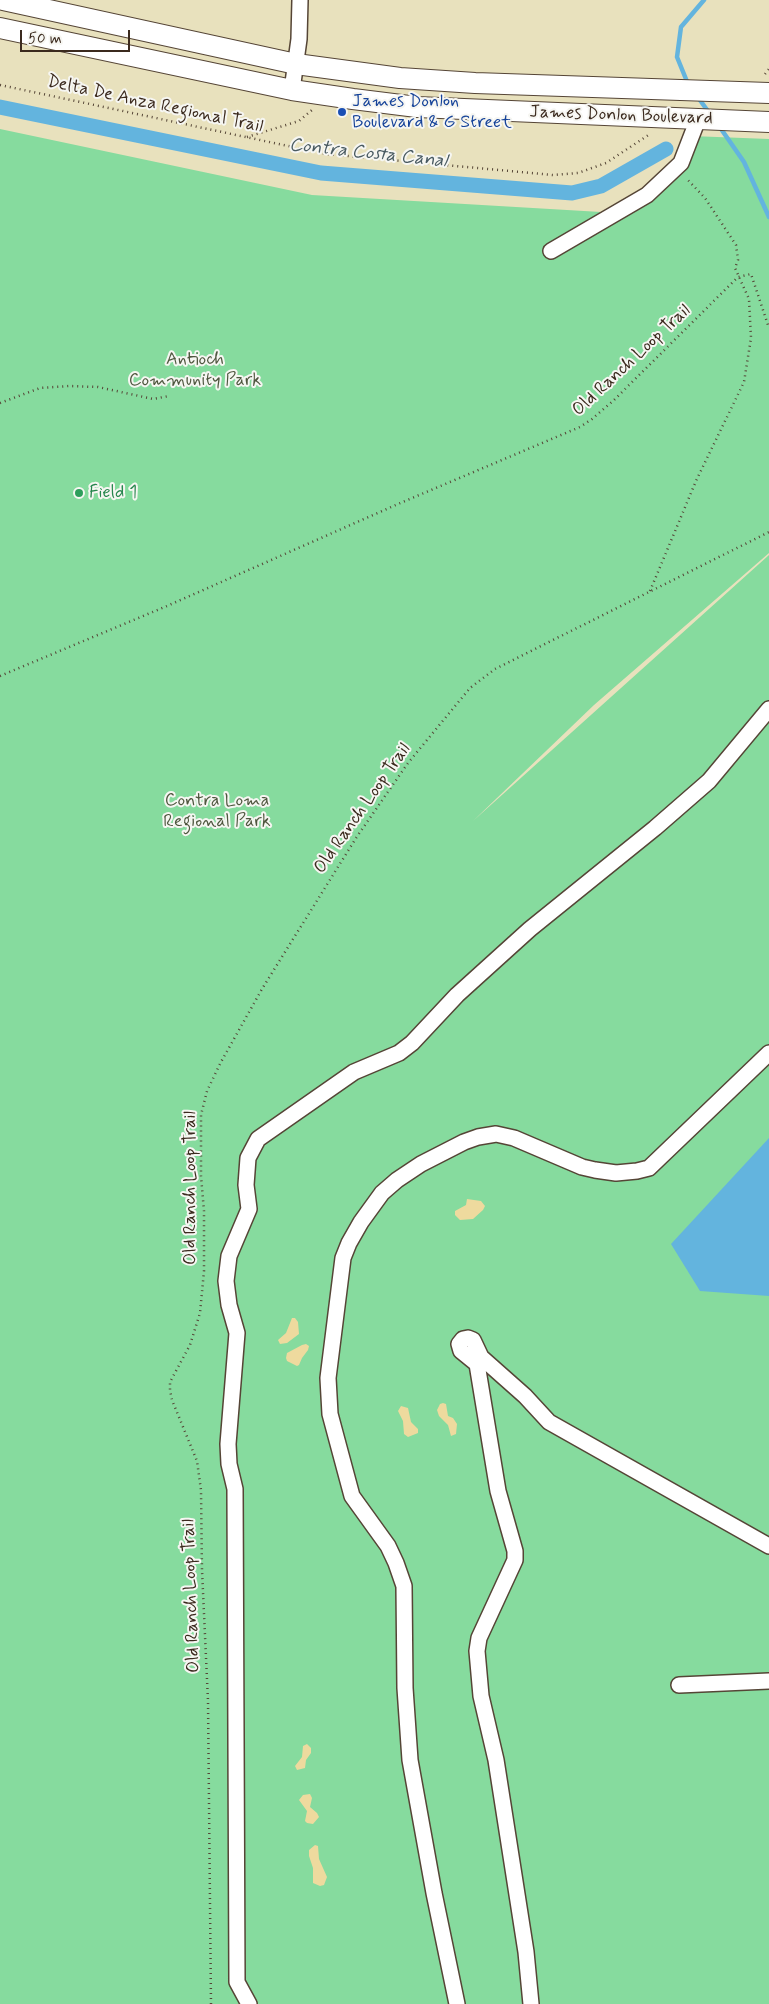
<!DOCTYPE html>
<style>
body{margin:0}
#map{position:relative;width:769px;height:2004px;overflow:hidden;background:#e8e1bd;font-family:Mynerve,sans-serif}
canvas{display:block}
.scale{position:absolute;left:20px;top:30px;width:110px;height:22px;box-sizing:border-box;border:2px solid #3b2a1e;border-top:0;padding-left:6px;font-size:15px;line-height:18px;white-space:nowrap;color:#3b2a1e;-webkit-text-stroke:4px #f6f6f2;paint-order:stroke}
</style>
<div id="map">
<canvas width="769" height="2004"></canvas>
<div class="scale">50 m</div>
</div>
<script>
const ctx = document.querySelector('canvas').getContext('2d');
ctx.lineJoin = 'round';
function fill(path, color) { ctx.fillStyle = color; ctx.fill(path, 'evenodd'); }
const poly = rows => new Path2D(rows.map(r => 'M' + r).join(''));
function strokePath(path, color, width, dash) { ctx.strokeStyle = color; ctx.lineWidth = width; ctx.lineCap = dash ? 'butt' : 'round'; ctx.setLineDash(dash || []); ctx.stroke(path); }
function drawText(font, color, halo, rows, align = 'center') {
  ctx.font = font + ' Mynerve,sans-serif'; ctx.lineWidth = 4; ctx.setLineDash([]); ctx.textBaseline = 'middle'; ctx.strokeStyle = halo; ctx.fillStyle = color; for (const [text, x, y, turn = 0] of rows) {
    ctx.save(); ctx.translate(x, y); ctx.rotate((+turn || 0) * Math.PI / 180); ctx.textAlign = isNaN(turn) ? turn : align; if (halo) ctx.strokeText(text, 0, 0); ctx.fillText(text, 0, 0); ctx.restore();
  }
}
fill(poly([
 [0,129,312,195,618,213,681,163,691,136,769,139,769,553,594,705,473,821,769,555,769,2004,0,2004]
]), '#86db9e');
fill(poly([
 [467,1199,481,1201,485,1206,483,1210,473,1219,460,1220,455,1215,455,1211,466,1205],
 [292,1318,295,1318,298,1322,299,1334,287,1343,280,1344,278,1340,286,1333],
 [306,1344,309,1346,308,1350,302,1358,299,1365,297,1366,287,1361,286,1358,287,1353,302,1345],
 [443,1403,446,1404,448,1416,453,1418,457,1424,456,1434,451,1436,448,1425,439,1416,437,1410,440,1404],
 [401,1406,408,1408,411,1422,418,1429,418,1433,408,1437,404,1434,403,1421,398,1411],
 [307,1744,311,1748,311,1753,306,1760,305,1768,297,1770,295,1766,302,1757,303,1746],
 [310,1794,312,1798,310,1807,317,1813,319,1817,313,1824,307,1823,305,1821,307,1811,299,1800,303,1795],
 [315,1845,318,1846,319,1859,327,1877,324,1885,320,1886,313,1883,313,1868,309,1856,309,1850]
]), '#eeda9e');
fill(poly([
 [769,1138,769,1296,700,1291,671,1244]
]), '#63b4de');
strokePath(poly([
 [688,84,677,57,681,27,704,0],
 [697,96,710,114],
 [719,126,744,162,769,217]
]), '#63b4de', 4.5);
strokePath(poly([
 [0,107,321,173,572,193,601,186,666,149]
]), '#63b4de', 15);
const minor = poly([
 [292,90,299,39,300,0],
 [551,251,647,195,681,163,698,119],
 [679,1685,769,1681],
 [249,2004,237,1982,235,1489,229,1464,228,1444,237,1333,229,1305,226,1281,229,1256,249,1209,246,1185,248,1158,258,1139,354,1072,399,1053,412,1043,457,995,530,929,655,828,709,781,769,709],
 [457,2004,434,1893,410,1760,405,1688,404,1586,396,1563,388,1546,352,1496,330,1414,328,1378,343,1258,349,1243,361,1222,382,1193,397,1180,421,1164,464,1142,478,1137,496,1134,514,1138,582,1167,595,1170,616,1173,637,1171,649,1168,769,1053],
 [531,2004,526,1952,496,1760,481,1696,477,1651,479,1638,515,1560,515,1551,498,1491,477,1364,461,1351,459,1344,463,1339,468,1338,473,1340,481,1357,525,1396,549,1422,769,1546]
]);
const major = poly([
 [3,0,296,64,400,78,475,83,769,93],
 [0,28,292,90,353,99,417,107,769,122]
]);
strokePath(minor, '#554536', 18);
strokePath(major, '#554536', 22);
strokePath(poly([
 [765,74,769,69],
 [0,85,326,154,553,175,578,173,606,163,650,134],
 [247,137,299,121,312,110],
 [0,403,40,388,69,386,98,387,153,399,169,396],
 [650,591,696,481,744,382,751,338,749,299,735,268,738,260,736,245,705,198,686,178],
 [0,676,167,606,398,504,580,427,592,419,613,401,738,277,751,274,769,328],
 [211,2004,208,1701,202,1570,201,1490,197,1461,172,1400,170,1390,170,1382,190,1345,200,1313,204,1271,204,1211,201,1176,201,1115,207,1091,221,1062,262,989,356,838,408,763,470,688,495,669,769,532]
]), '#554536', 2.5, [1, 4]);
strokePath(minor, '#fff', 15);
strokePath(major, '#fff', 20);
for (const [x, y, r, color] of [
 [342,112,5,"#1a4fb4"],
 [79,493,5,"#2e9e5b"]
]) { const dot = new Path2D(); dot.arc(x, y, r, 0, 2 * Math.PI); ctx.fillStyle = color; ctx.fill(dot); strokePath(dot, '#f6f6f2', 2); }
drawText('18px', '#164399', '#f6f6f2', [
 ["James Donlon",352,102],
 ["Boulevard & G Street",352,123]
], 'left');
drawText('18px', '#3b2a1e', '#f6f6f2', [
 ["Delta De Anza Regional Trail",155,105,12],
 ["James Donlon Boulevard",621,116,2],
 ["Old Ranch Loop Trail",632,361,-43],
 ["Old Ranch Loop Trail",363,809,-55],
 ["Old Ranch Loop Trail",191,1188,-90],
 ["Old Ranch Loop Trail",192,1596,-92]
]);
drawText('18px', '#4e563e', '#f6f6f2', [
 ["Antioch",195,360],
 ["Community Park",195,381],
 ["Contra Loma",217,801],
 ["Regional Park",217,822]
]);
drawText('18px', '#27864d', '#f6f6f2', [
 ["Field 1",89,493]
], 'left');
drawText('italic 19px', '#495a61', '#f6f6f2', [
 ["Contra Costa Canal",368,154,6]
]);
</script>
